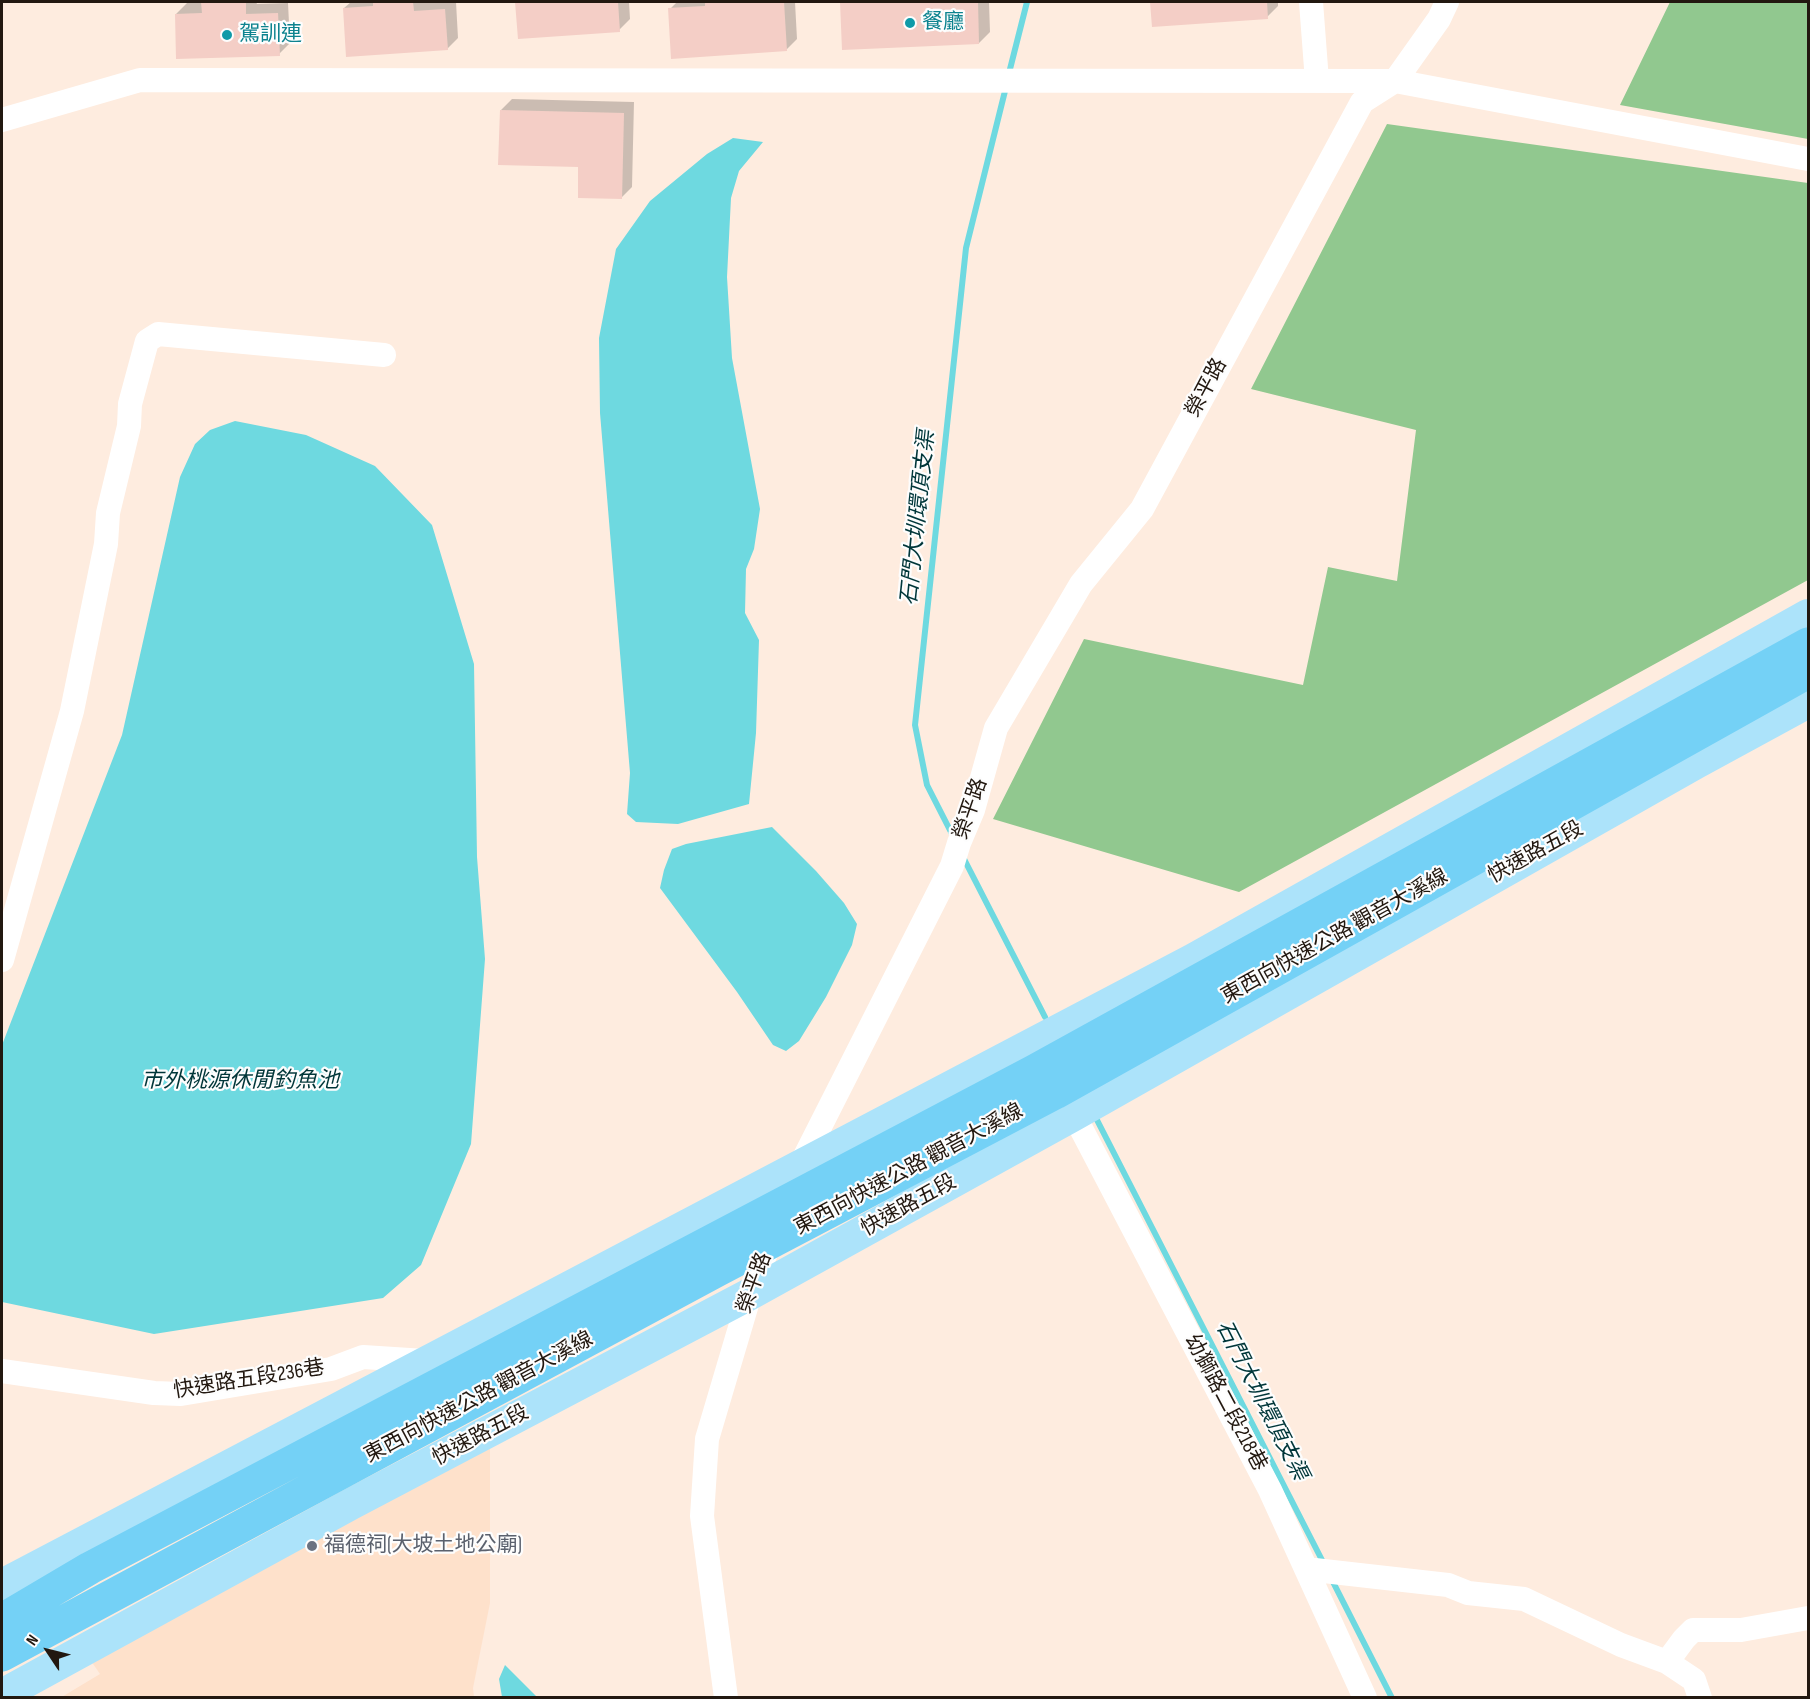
<!DOCTYPE html>
<meta charset="utf-8">
<style>
body{margin:0}
#map{position:relative;width:1810px;height:1699px;overflow:hidden;background:#feecdf;font-family:"Sofia Sans Condensed",sans-serif}
canvas{display:block}
.frame{position:absolute;inset:0;border:3px solid #221810;pointer-events:none}
.north{position:absolute;left:18px;top:1621px;width:60px;height:60px;-webkit-text-stroke:4px #fdfdfd;paint-order:stroke;rotate:305deg;font-size:16px;font-weight:700;line-height:24px;text-align:center;color:#221810}
.north::after{content:'';display:block;margin:auto;width:21px;height:27px;background:#221810;clip-path:polygon(50% 0,100% 100%,50% 72%,0 100%)}
</style>
<div id="map">
<canvas width="1810" height="1699"></canvas>
<div class="frame"></div>
<div class="north">N</div>
</div>
<script>
const ctx = document.querySelector('canvas').getContext('2d');
ctx.lineJoin = 'round';
function fill(path, color) { ctx.fillStyle = color; ctx.fill(path, 'evenodd'); }
const poly = rows => new Path2D(rows.map(r => 'M' + r).join(''));
function strokePath(path, color, width, dash) { ctx.strokeStyle = color; ctx.lineWidth = width; ctx.lineCap = dash ? 'butt' : 'round'; ctx.setLineDash(dash || []); ctx.stroke(path); }
function drawText(font, color, halo, rows, align = 'center') {
  ctx.font = font + ' "Sofia Sans Condensed","Noto Sans TC",sans-serif'; ctx.lineWidth = 4.5; ctx.setLineDash([]); ctx.textBaseline = 'middle'; ctx.strokeStyle = halo; ctx.fillStyle = color; for (const [text, x, y, turn = 0] of rows) {
    ctx.save(); ctx.translate(x, y); ctx.rotate((+turn || 0) * Math.PI / 180); ctx.textAlign = isNaN(turn) ? turn : align; if (halo) ctx.strokeText(text, 0, 0); ctx.fillText(text, 0, 0); ctx.restore();
  }
}
fill(poly([
 [490,1437,490,1603,473,1688,474,1697,60,1698,100,1674,89,1658]
]), '#fee1cb');
fill(poly([
 [1670,2,1808,2,1808,139,1620,105],
 [1387,124,1808,183,1808,580,1239,892,993,819,1084,639,1303,685,1328,567,1397,581,1416,430,1251,389]
]), '#91c88f');
fill(poly([
 [733,138,763,142,739,171,731,198,727,277,732,358,760,509,754,549,746,569,745,613,759,640,756,733,749,804,678,824,636,822,627,814,630,773,600,413,599,338,616,249,650,201,707,154],
 [235,421,306,435,375,466,432,525,474,664,477,857,485,959,471,1144,421,1265,383,1298,154,1334,2,1302,2,1045,122,735,180,477,195,444,210,430],
 [772,827,816,871,844,903,857,924,852,945,826,997,799,1041,786,1051,773,1045,737,992,660,888,664,870,672,849,686,844],
 [505,1665,537,1697,502,1697,499,1679]
]), '#6ed9e0');
fill(poly([
 [203,2,256,2,257,4,288,3,290,43,279,54,176,14,187,3],
 [351,2,456,2,458,38,447,49,344,8],
 [516,2,629,2,630,19,619,30,519,38],
 [677,2,795,2,797,39,786,50,670,9],
 [841,2,989,2,990,32,979,43,843,49],
 [1151,2,1278,2,1278,6,1267,17,1153,26],
 [512,99,634,102,632,187,621,198,580,165,501,110]
]), '#0003');
strokePath(poly([
 [1008,77,1027,2],
 [954,838,927,785,915,725,966,248,1006,87],
 [962,855,1045,1017],
 [1097,1120,1325,1566],
 [1331,1578,1392,1698]
]), '#6ed9e0', 6);
fill(poly([
 [201,2,246,2,246,14,278,13,280,56,176,59,175,14,202,13],
 [373,2,413,2,414,11,445,9,448,50,346,57,343,8,373,6],
 [515,2,618,2,620,32,518,39],
 [705,2,750,2,751,3,784,2,787,51,671,59,668,8,705,6],
 [840,2,978,2,979,44,842,50],
 [1150,2,1267,2,1268,19,1152,27],
 [500,110,624,113,622,199,578,198,578,167,498,165]
]), '#f4cec6');
strokePath(poly([
 [1311,2,1317,81],
 [2,120,140,80,1395,81,1808,159],
 [2,960,72,711,106,544,108,513,129,426,130,404,147,341,158,334,384,355],
 [1074,1115,1270,1490,1365,1698],
 [797,1172,952,866,959,843,973,810,996,728,1081,584,1142,509,1362,102,1395,81,1439,19,1447,2],
 [2,1371,154,1393,181,1394,331,1369,363,1357,425,1361],
 [1306,1569,1448,1585,1468,1593,1524,1599,1621,1645,1667,1662,1684,1639,1693,1630,1741,1630,1808,1618],
 [1667,1662,1694,1680,1700,1698],
 [726,1698,702,1516,707,1439,750,1294,773,1235]
]), '#fff', 24);
strokePath(poly([
 [2,1585,1192,960,1808,615],
 [2,1695,351,1504,750,1294,1074,1115,1696,763,1808,702]
]), '#ace3fa', 32);
strokePath(poly([
 [2,1620,90,1568,1034,1071,1808,644],
 [2,1655,718,1270,1055,1093,1808,672]
]), '#74d1f6', 33);
for (const [x, y, r, color] of [
 [910,23,6,"#0f9aa8"],
 [227,35,6,"#0f9aa8"],
 [312,1546,6,"#6b7280"]
]) { const dot = new Path2D(); dot.arc(x, y, r, 0, 2 * Math.PI); ctx.fillStyle = color; ctx.fill(dot); strokePath(dot, '#fdfdfd', 2); }
drawText('21px', '#0d838f', '#fdfdfd', [
 ["餐廳",922,23],
 ["駕訓連",239,35]
], 'left');
drawText('21px', '#221810', '#fdfdfd', [
 ["榮平路",1207,388,-62],
 ["榮平路",971,809,-71],
 ["快速路五段",1536,853,-29],
 ["東西向快速公路 觀音大溪線",1335,937,-29],
 ["東西向快速公路 觀音大溪線",909,1170,-28],
 ["快速路五段",909,1206,-29],
 ["榮平路",755,1283,-70],
 ["快速路五段236巷",249,1380,-9],
 ["東西向快速公路 觀音大溪線",479,1398,-28],
 ["幼獅路二段218巷",1225,1403,62],
 ["快速路五段",481,1436,-28]
]);
drawText('21px', '#5b616d', '#fdfdfd', [
 ["福德祠(大坡土地公廟)",324,1546]
], 'left');
drawText('italic 22px', '#003639', '#fdfdfd', [
 ["石門大圳環頂支渠",919,518,-84],
 ["市外桃源休閒釣魚池",240,1081],
 ["石門大圳環頂支渠",1261,1401,63]
]);
</script>
